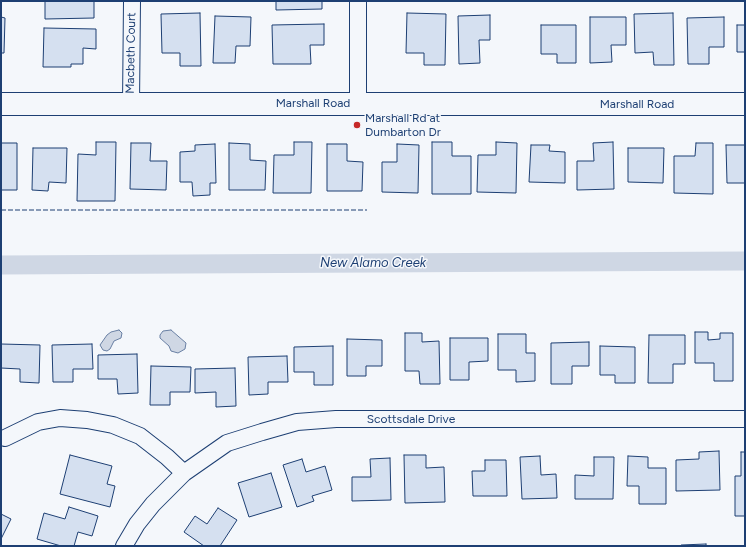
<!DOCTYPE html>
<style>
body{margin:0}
#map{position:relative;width:746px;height:547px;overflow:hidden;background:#f4f7fb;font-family:Figtree,sans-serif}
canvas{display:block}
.frame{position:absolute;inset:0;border:2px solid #1d3f73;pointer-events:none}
</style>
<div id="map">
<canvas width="746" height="547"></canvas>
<div class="frame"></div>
</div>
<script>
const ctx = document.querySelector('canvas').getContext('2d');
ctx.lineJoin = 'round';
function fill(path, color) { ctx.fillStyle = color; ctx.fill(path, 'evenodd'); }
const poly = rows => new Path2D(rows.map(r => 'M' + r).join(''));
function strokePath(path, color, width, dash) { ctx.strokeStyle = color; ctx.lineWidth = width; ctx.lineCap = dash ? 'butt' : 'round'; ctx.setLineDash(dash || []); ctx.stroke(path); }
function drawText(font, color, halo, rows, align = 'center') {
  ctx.font = font + ' Figtree,sans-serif'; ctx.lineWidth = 3; ctx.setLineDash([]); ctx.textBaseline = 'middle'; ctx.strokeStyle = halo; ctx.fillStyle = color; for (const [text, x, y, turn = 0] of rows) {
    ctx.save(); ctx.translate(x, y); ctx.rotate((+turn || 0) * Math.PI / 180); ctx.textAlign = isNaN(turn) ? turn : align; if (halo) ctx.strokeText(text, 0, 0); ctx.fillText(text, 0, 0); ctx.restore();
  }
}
const water = poly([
 [119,330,122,333,121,338,114,341,110,349,107,351,103,350,100,345,107,335,111,332,119,330],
 [171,330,186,343,185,349,178,353,171,351,169,346,160,338,160,335,163,331,171,330]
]);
fill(water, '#cfd7e4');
strokePath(water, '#687fa3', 1);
strokePath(poly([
 [1,265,745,261]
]), '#cfd7e4', 19);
const building = poly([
 [45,1,94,1,94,18,45,19,45,1],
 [276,1,322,1,322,9,276,10,276,1],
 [200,13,201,66,180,66,180,53,162,53,161,14,200,13],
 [407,13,446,14,445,65,424,65,424,53,406,53,407,13],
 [673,13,674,65,654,65,653,52,635,53,634,14,673,13],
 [490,15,490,40,479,40,480,63,459,64,458,16,490,15],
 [215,16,251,17,250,46,236,46,235,63,213,63,215,16],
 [1,17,5,18,4,53,1,53,1,17],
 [590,17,626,17,626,45,611,45,612,62,590,63,590,17],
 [724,17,724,47,709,47,709,64,688,64,687,18,724,17],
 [324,24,324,45,310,45,311,64,273,64,272,25,324,24],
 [541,25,576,25,576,63,557,63,557,54,541,54,541,25],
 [737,25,745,25,745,52,737,52,737,25],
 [44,28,96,29,96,49,83,48,83,64,71,64,71,67,43,67,44,28],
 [96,142,116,142,115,201,77,201,78,154,96,155,96,142],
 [294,142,312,142,311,193,273,193,274,155,294,155,294,142],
 [432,142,452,142,452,156,471,156,471,194,432,194,432,142],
 [496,142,517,143,516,193,477,192,478,155,496,155,496,142],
 [613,142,614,189,577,190,577,161,594,161,593,143,613,142],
 [1,143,17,143,17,190,1,190,1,143],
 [131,143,151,143,150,161,167,161,166,190,130,189,131,143],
 [229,143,250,144,250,160,266,161,265,190,229,190,229,143],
 [696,143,713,143,713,194,674,193,674,156,695,156,696,143],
 [215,144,216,183,210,183,210,195,193,196,192,182,180,182,180,152,195,151,195,145,215,144],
 [327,144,347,144,347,161,363,162,362,191,327,191,327,144],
 [397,144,419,145,418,193,382,192,382,162,397,162,397,144],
 [531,145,550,145,549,151,565,152,565,183,529,182,531,145],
 [726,145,745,145,745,183,727,183,726,145],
 [33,148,67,148,66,183,49,182,48,191,32,190,33,148],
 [628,148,664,148,663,183,628,182,628,148],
 [695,332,708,332,708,340,720,339,720,333,733,333,733,381,714,381,714,363,695,363,695,332],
 [405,333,422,333,422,342,439,341,440,384,420,384,419,371,405,371,405,333],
 [498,334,526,334,526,353,535,353,535,381,516,382,516,370,498,370,498,334],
 [649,335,685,335,685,364,673,364,673,383,648,383,649,335],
 [450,338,488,338,488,361,469,362,469,380,450,380,450,338],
 [347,339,382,340,382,366,366,366,366,376,347,376,347,339],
 [589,342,589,366,572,366,572,384,551,384,551,343,589,342],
 [1,344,40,345,39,383,20,382,20,369,1,368,1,344],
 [92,344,93,369,73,369,73,382,53,382,52,345,92,344],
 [333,346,333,385,314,385,314,372,294,372,294,347,333,346],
 [600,346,635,347,635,383,615,383,615,375,600,375,600,346],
 [137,354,138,393,118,394,117,379,98,379,98,355,137,354],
 [287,356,288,382,268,382,268,394,249,395,248,357,287,356],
 [151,366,191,367,190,392,170,392,170,405,150,405,151,366],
 [235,368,236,406,216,407,216,392,195,393,195,369,235,368],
 [719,451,720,490,676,491,676,460,699,459,699,452,719,451],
 [741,452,745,452,745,516,735,516,735,476,741,476,741,452],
 [70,455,112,466,107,484,115,486,110,507,60,494,70,455],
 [404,455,426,455,426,468,444,467,445,502,405,503,404,455],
 [540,456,541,475,556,474,557,498,522,499,520,457,540,456],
 [628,456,648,457,648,468,666,468,666,504,639,504,639,486,627,486,628,456],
 [594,457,614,457,613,499,575,499,575,475,594,476,594,457],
 [390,458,391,500,352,501,352,477,371,477,370,459,390,458],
 [302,459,306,472,325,466,332,490,312,496,314,501,297,507,283,465,302,459],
 [485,460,506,460,507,496,473,496,472,471,485,471,485,460],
 [271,473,282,507,249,517,238,483,271,473],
 [69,507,98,516,92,536,78,532,74,546,61,546,37,539,44,513,65,519,69,507],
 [218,508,237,520,220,546,204,546,184,532,195,516,207,524,218,508],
 [1,514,11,519,1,539,1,514],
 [706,544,706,546,681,546,681,545,706,544]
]);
fill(building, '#d5e0f0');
strokePath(building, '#1d3f73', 1);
const street = poly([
 [358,1,358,103],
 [131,104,132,1],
 [5,438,38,422,60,418,87,420,113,425,140,436,167,457,184,473],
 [124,546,137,524,153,504,184,473,227,443,262,432,297,422,336,419,745,419]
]);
const secondary = poly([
 [1,104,745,104]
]);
strokePath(street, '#1d3f73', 18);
strokePath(secondary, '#1d3f73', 24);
strokePath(street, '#f4f7fb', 16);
strokePath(secondary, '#f4f7fb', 22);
strokePath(poly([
 [1,210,367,210]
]), '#1d3f73', 1, [5, 2]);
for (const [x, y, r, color] of [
 [357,125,4,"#c62828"]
]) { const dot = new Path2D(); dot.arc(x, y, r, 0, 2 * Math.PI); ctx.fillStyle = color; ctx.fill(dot); strokePath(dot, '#f4f7fb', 1.5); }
drawText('12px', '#1d3f73', '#f4f7fb', [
 ["Macbeth Court",131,53,-89],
 ["Marshall Road",313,103],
 ["Marshall Road",637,104],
 ["Scottsdale Drive",411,419]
]);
drawText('12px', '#1d3f73', '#f4f7fb', [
 ["Marshall Rd at",365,118],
 ["Dumbarton Dr",365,132]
], 'left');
drawText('italic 13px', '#1d3f73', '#f4f7fb', [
 ["New Alamo Creek",373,263]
]);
</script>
